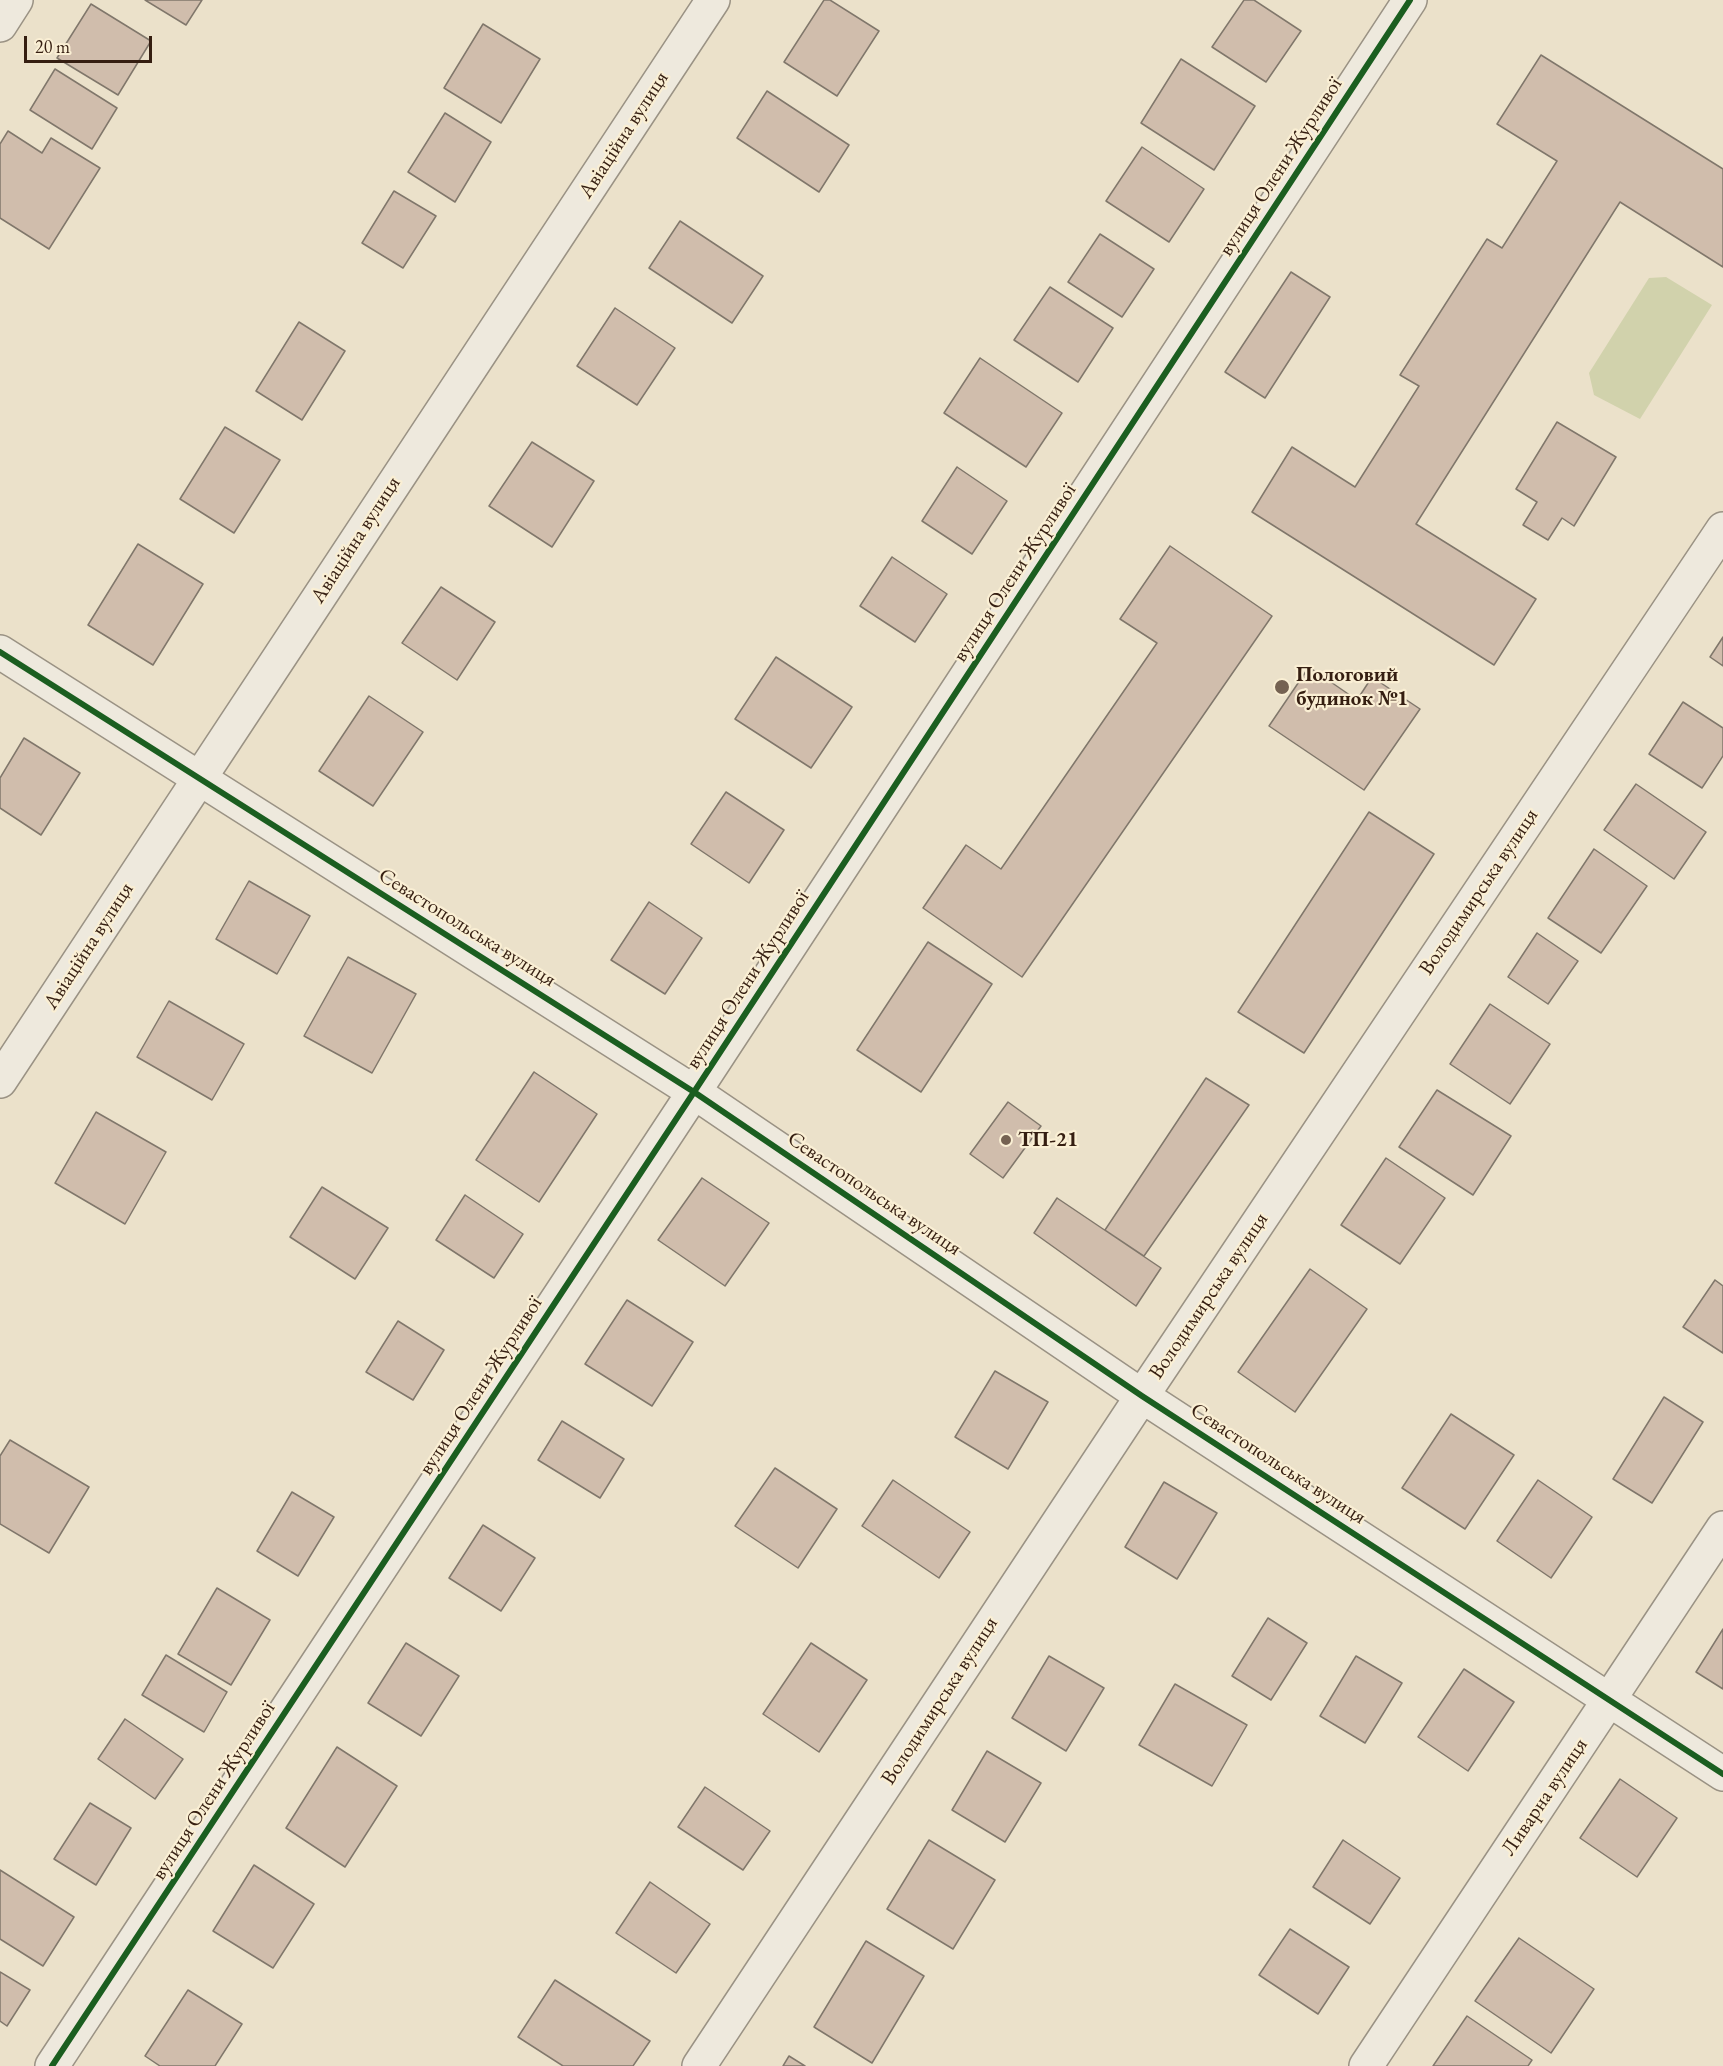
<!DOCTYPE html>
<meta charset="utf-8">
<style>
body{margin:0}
#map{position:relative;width:1723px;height:2066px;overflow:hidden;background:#ebe1ca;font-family:"EB Garamond",serif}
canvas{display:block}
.scale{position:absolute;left:24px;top:36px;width:128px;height:27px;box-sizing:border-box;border:3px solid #351e11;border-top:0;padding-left:8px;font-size:18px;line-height:21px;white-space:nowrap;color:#351e11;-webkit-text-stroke:4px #faefd4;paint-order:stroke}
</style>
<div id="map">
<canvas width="1723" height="2066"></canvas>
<div class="scale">20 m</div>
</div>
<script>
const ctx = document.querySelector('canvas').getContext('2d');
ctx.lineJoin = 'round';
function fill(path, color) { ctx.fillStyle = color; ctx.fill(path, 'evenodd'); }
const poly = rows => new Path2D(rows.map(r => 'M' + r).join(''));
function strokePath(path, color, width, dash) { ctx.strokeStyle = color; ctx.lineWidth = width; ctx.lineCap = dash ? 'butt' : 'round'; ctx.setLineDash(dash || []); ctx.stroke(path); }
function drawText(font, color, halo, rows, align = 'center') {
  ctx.font = font + ' "EB Garamond",serif'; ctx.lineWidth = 4.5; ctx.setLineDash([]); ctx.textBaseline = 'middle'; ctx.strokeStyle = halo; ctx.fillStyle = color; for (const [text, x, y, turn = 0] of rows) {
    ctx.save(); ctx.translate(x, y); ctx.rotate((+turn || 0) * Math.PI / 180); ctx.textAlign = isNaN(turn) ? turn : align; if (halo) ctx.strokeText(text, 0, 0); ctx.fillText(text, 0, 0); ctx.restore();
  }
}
fill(poly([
 [1666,277,1712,305,1640,419,1594,395,1589,373,1649,278]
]), '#d1d2ac');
const building = poly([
 [145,0,202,0,186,25,145,0],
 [824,0,830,0,879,31,837,96,784,62,824,0],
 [1244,0,1254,0,1301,31,1266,82,1212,47,1244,0],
 [91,4,151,41,118,95,57,58,91,4],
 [483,24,540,59,501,123,444,88,483,24],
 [1541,55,1723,169,1723,267,1620,202,1416,524,1536,599,1494,665,1252,512,1292,447,1355,487,1419,386,1400,375,1487,239,1502,248,1557,161,1497,124,1541,55],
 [1181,59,1255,106,1214,170,1141,123,1181,59],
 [55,69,117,108,92,149,30,110,55,69],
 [767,91,849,145,819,192,737,138,767,91],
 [445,113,491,142,455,202,408,172,445,113],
 [8,131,42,153,51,138,100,168,49,249,0,218,0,144,8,131],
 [1142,147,1204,189,1169,242,1106,201,1142,147],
 [394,191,436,216,403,268,362,243,394,191],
 [680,221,763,276,732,323,649,268,680,221],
 [1100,234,1154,269,1122,317,1068,282,1100,234],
 [1291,272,1330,297,1265,398,1225,372,1291,272],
 [1050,287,1113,328,1078,382,1014,340,1050,287],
 [615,308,675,348,637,405,577,366,615,308],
 [299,322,345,351,302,420,256,391,299,322],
 [980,358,1062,413,1026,467,944,413,980,358],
 [1557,422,1616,457,1574,526,1562,518,1548,540,1523,525,1537,502,1516,489,1557,422],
 [225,427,280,460,234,533,180,499,225,427],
 [532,442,594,481,552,547,489,506,532,442],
 [957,467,1007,501,972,554,922,521,957,467],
 [138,544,203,584,153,665,88,625,138,544],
 [1170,546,1272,616,1022,977,923,908,966,845,1001,869,1157,643,1120,619,1170,546],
 [892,557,947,594,915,642,860,606,892,557],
 [441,587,495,622,457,680,402,643,441,587],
 [1723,637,1723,666,1710,657,1723,637],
 [776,657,852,707,811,768,735,719,776,657],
 [1309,667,1357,700,1372,677,1420,709,1364,790,1269,726,1309,667],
 [369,696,423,732,373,806,319,771,369,696],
 [1683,702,1723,728,1723,756,1702,788,1649,754,1683,702],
 [24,738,80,773,41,835,0,808,0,778,24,738],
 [1636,784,1706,832,1674,879,1604,830,1636,784],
 [726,792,784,830,749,883,691,844,726,792],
 [1369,812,1434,854,1304,1053,1238,1012,1369,812],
 [1594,849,1647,886,1601,953,1548,918,1594,849],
 [249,881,310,916,277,974,216,939,249,881],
 [649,902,702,938,665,994,611,960,649,902],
 [1537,933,1578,961,1548,1004,1508,977,1537,933],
 [928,942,992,984,921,1092,857,1050,928,942],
 [348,957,416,994,372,1073,304,1036,348,957],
 [169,1001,244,1044,212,1100,137,1057,169,1001],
 [1490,1004,1550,1044,1510,1104,1450,1064,1490,1004],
 [534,1072,597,1114,539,1202,476,1160,534,1072],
 [1206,1078,1249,1105,1144,1256,1105,1230,1206,1078],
 [1437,1090,1511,1136,1473,1195,1399,1147,1437,1090],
 [1008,1102,1041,1126,1003,1178,970,1154,1008,1102],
 [96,1112,166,1152,125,1224,55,1183,96,1112],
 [1386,1158,1445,1198,1400,1264,1341,1225,1386,1158],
 [702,1178,769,1223,725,1286,658,1240,702,1178],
 [322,1187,388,1228,355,1279,290,1237,322,1187],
 [465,1195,523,1234,494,1278,436,1240,465,1195],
 [1057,1198,1161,1268,1136,1306,1034,1233,1057,1198],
 [1310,1269,1367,1309,1295,1412,1238,1372,1310,1269],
 [1715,1280,1723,1286,1723,1353,1683,1327,1715,1280],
 [627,1300,693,1342,652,1406,585,1364,627,1300],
 [398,1321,444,1350,413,1400,366,1372,398,1321],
 [995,1371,1048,1402,1008,1469,955,1437,995,1371],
 [1664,1397,1703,1422,1652,1503,1613,1479,1664,1397],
 [1451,1414,1514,1455,1465,1529,1402,1488,1451,1414],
 [562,1421,624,1459,600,1498,538,1460,562,1421],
 [10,1440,89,1487,49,1553,0,1524,0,1456,10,1440],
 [775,1468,837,1509,798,1568,735,1526,775,1468],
 [893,1480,970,1532,939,1578,862,1526,893,1480],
 [1538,1480,1592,1517,1551,1578,1497,1541,1538,1480],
 [1164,1482,1217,1513,1177,1579,1125,1547,1164,1482],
 [292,1492,334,1517,298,1576,257,1551,292,1492],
 [483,1525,535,1558,501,1611,449,1578,483,1525],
 [217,1588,270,1620,231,1685,178,1654,217,1588],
 [1268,1618,1307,1643,1271,1700,1232,1676,1268,1618],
 [1723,1629,1723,1689,1696,1672,1723,1629],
 [406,1643,459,1676,421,1736,368,1703,406,1643],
 [811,1643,867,1680,819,1752,763,1714,811,1643],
 [166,1655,227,1692,204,1732,142,1695,166,1655],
 [1049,1656,1104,1688,1066,1751,1012,1718,1049,1656],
 [1356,1656,1402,1683,1365,1743,1320,1716,1356,1656],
 [1464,1669,1514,1702,1468,1771,1418,1737,1464,1669],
 [1175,1684,1247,1725,1212,1786,1139,1745,1175,1684],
 [125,1719,183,1759,155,1799,98,1759,125,1719],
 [337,1747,397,1786,345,1867,286,1828,337,1747],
 [987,1751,1041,1783,1005,1842,952,1810,987,1751],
 [1620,1779,1677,1818,1637,1877,1580,1838,1620,1779],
 [705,1787,770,1831,743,1870,678,1827,705,1787],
 [90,1803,131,1828,96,1885,54,1859,90,1803],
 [929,1840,995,1880,953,1949,887,1909,929,1840],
 [1343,1840,1400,1878,1370,1924,1313,1887,1343,1840],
 [254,1865,314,1904,273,1968,213,1931,254,1865],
 [0,1870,74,1917,43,1966,0,1939,0,1870],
 [650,1882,710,1924,676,1973,616,1933,650,1882],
 [1290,1929,1349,1967,1318,2014,1259,1975,1290,1929],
 [1519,1938,1594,1989,1551,2053,1475,2001,1519,1938],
 [866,1941,924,1976,872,2063,814,2027,866,1941],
 [0,1972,30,1990,7,2026,0,2021,0,1972],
 [555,1980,650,2041,633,2066,563,2066,518,2037,555,1980],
 [188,1990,242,2024,215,2066,160,2066,145,2056,188,1990],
 [1467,2016,1532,2060,1528,2066,1433,2066,1467,2016],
 [789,2056,805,2066,783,2066,789,2056]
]);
fill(building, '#d0bdac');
strokePath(building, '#80776b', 1.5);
const street = poly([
 [0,25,16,0],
 [0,652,694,1092,1142,1396,1723,1774],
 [0,1081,713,0],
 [52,2066,694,1092,1410,0],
 [699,2066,1142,1396,1723,529],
 [1366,2066,1723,1528]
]);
strokePath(street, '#9a9284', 36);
strokePath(street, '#eee9dd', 33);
strokePath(poly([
 [0,652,694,1092,1142,1396,1723,1774],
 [52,2066,694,1092,1410,0]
]), '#1b5e20', 6);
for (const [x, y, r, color] of [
 [1282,687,8,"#756252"],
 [1006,1140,6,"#756252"]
]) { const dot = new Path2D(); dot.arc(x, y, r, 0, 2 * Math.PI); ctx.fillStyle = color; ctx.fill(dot); strokePath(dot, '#faefd4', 2); }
drawText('21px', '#351e11', '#faefd4', [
 ["Авіаційна вулиця",624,135,-57],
 ["вулиця Олени Журливої",1281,167,-57],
 ["Авіаційна вулиця",356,540,-57],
 ["вулиця Олени Журливої",1015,573,-57],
 ["Володимирська вулиця",1479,892,-56],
 ["Севастопольська вулиця",467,928,32],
 ["Авіаційна вулиця",89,946,-57],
 ["вулиця Олени Журливої",748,980,-57],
 ["Севастопольська вулиця",874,1194,34],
 ["Володимирська вулиця",1209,1296,-56],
 ["вулиця Олени Журливої",481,1386,-57],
 ["Севастопольська вулиця",1278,1464,33],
 ["Володимирська вулиця",940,1701,-57],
 ["вулиця Олени Журливої",214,1791,-57],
 ["Ливарна вулиця",1545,1797,-56]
]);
drawText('bold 21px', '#351e11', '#faefd4', [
 ["Пологовий",1296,675],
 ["будинок №1",1296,699],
 ["ТП-21",1018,1140]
], 'left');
</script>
